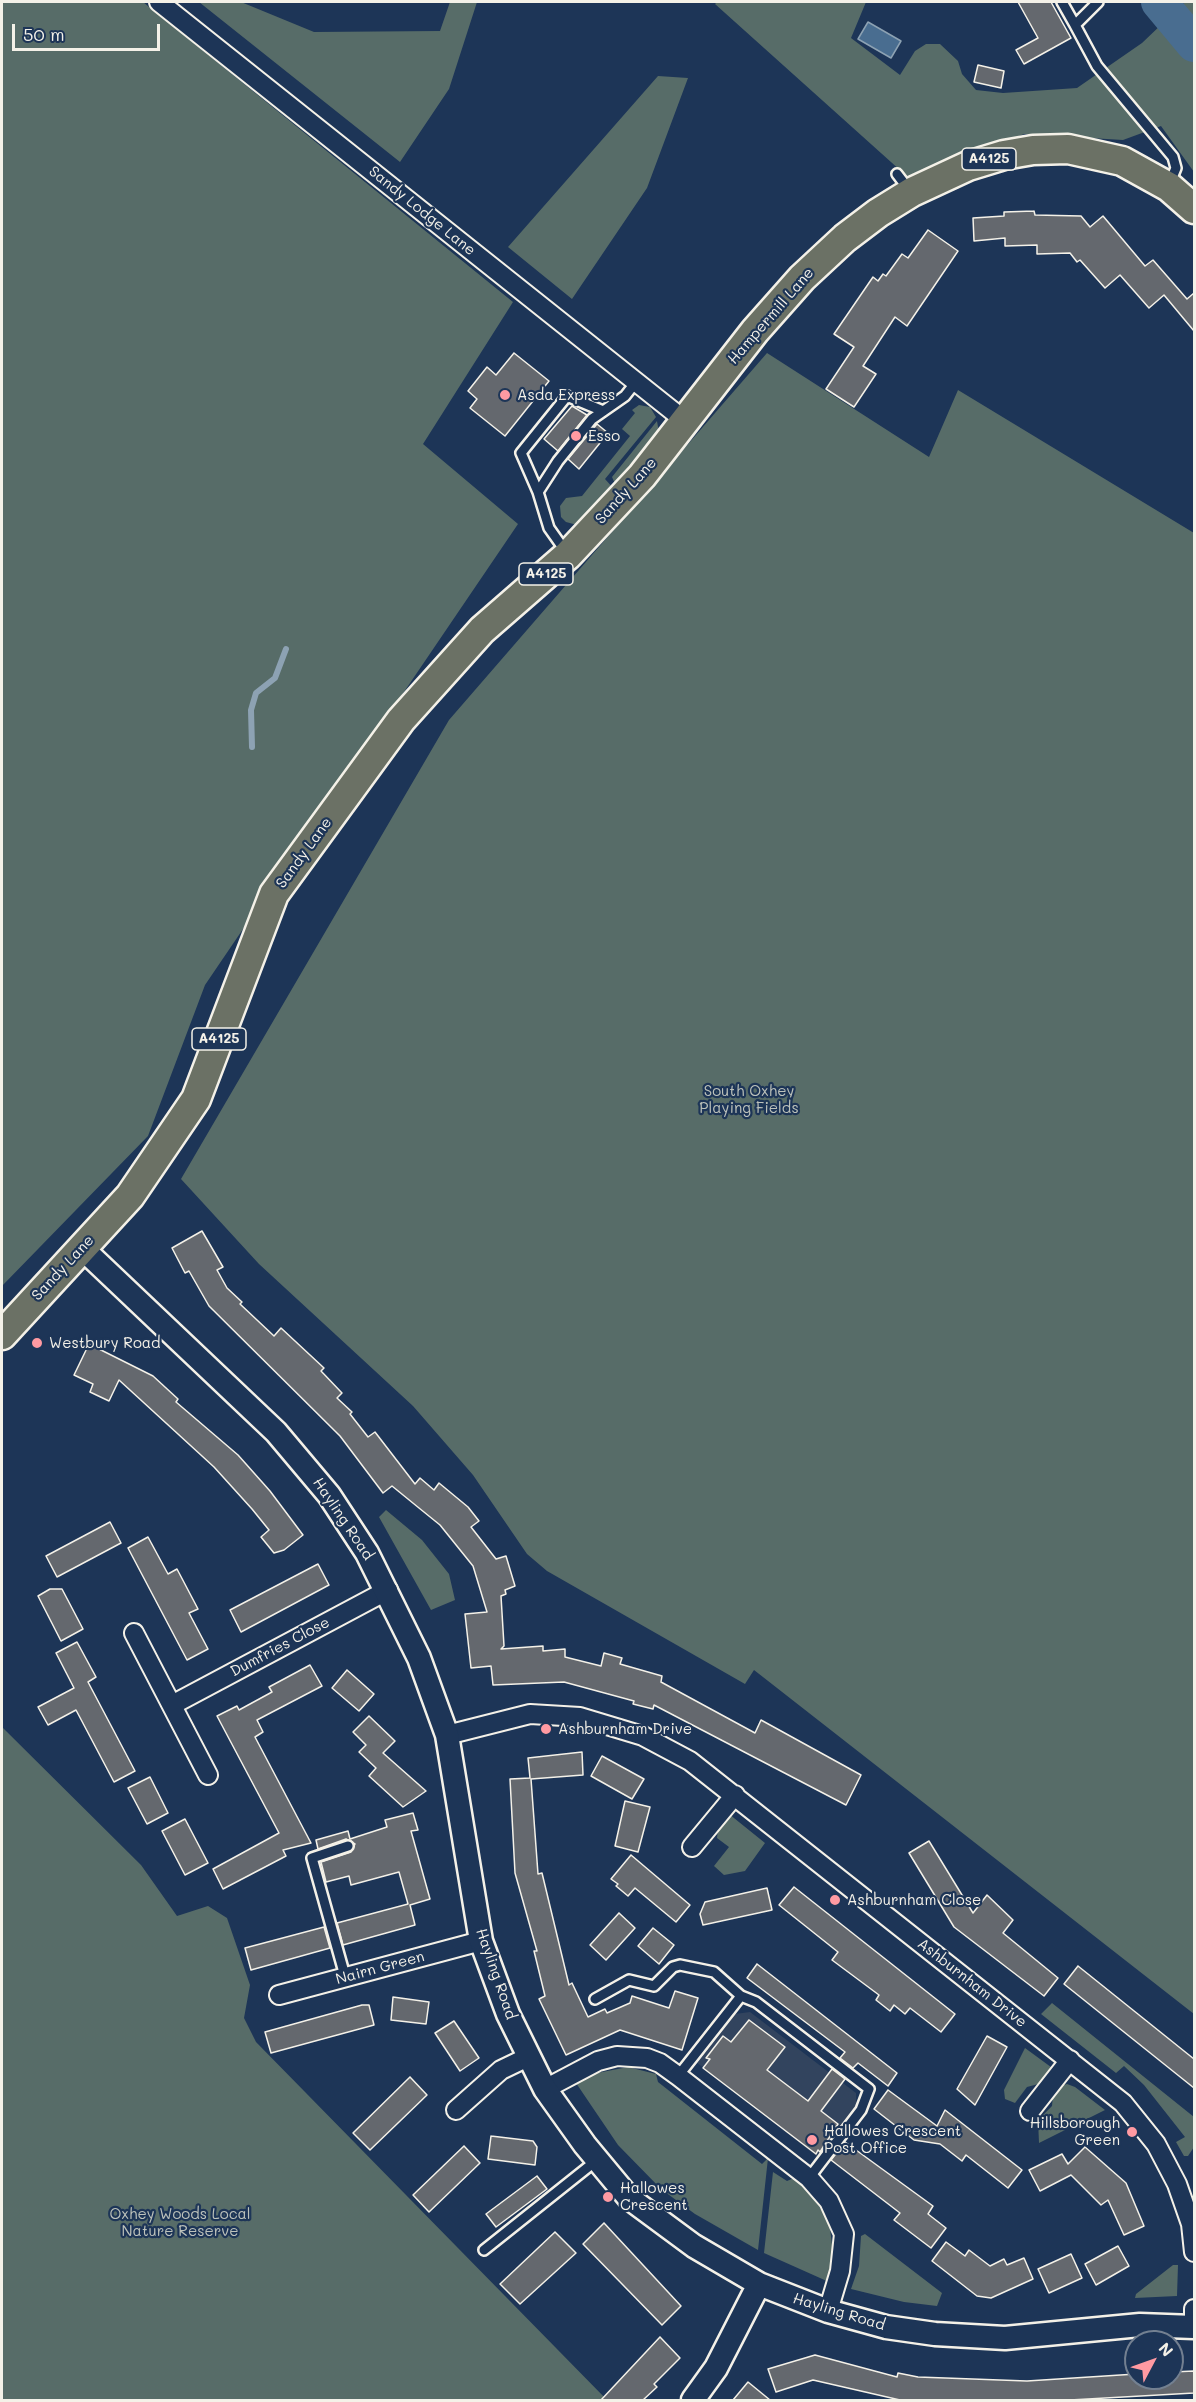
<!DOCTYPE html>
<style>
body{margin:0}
#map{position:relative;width:1196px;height:2402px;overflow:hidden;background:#1d3557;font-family:Mali,sans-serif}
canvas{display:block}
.frame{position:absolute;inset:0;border:3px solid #f4f1e8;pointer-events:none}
.north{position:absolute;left:1124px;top:2330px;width:60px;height:60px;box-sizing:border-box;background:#1d3557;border:2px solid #738091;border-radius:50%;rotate:49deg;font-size:16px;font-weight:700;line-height:24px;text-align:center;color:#f4f1e8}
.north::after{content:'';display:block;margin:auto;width:21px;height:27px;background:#ff9aa2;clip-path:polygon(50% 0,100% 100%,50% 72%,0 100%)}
.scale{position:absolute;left:12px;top:24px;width:148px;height:27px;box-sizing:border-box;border:3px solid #f4f1e8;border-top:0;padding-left:8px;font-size:18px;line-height:21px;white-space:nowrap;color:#f4f1e8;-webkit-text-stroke:4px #1d3557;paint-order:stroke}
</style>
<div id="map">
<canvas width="1196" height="2402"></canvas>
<div class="frame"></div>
<div class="north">N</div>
<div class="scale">50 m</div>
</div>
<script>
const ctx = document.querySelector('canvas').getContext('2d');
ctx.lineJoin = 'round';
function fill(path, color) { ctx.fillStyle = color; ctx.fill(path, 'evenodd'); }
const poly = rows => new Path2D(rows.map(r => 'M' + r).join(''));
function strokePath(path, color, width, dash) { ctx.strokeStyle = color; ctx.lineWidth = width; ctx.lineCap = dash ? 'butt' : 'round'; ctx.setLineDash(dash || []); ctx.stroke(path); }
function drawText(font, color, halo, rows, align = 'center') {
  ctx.font = font + ' Mali,sans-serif'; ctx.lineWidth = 4.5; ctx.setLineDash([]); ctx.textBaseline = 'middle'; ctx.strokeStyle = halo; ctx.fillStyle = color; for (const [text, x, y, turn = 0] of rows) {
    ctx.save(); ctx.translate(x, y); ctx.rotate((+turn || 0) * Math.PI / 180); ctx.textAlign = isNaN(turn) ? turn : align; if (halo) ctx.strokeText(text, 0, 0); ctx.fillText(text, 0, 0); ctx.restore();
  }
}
fill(poly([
 [750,2012,856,2093,856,2110,819,2158,696,2062,735,2014]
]), '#32445e');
fill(poly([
 [2,2,143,2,513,302,423,444,518,524,205,985,148,1136,2,1286],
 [199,2,241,2,314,32,440,31,450,2,477,2,449,89,400,162],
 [717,2,866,2,851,38,900,75,915,51,926,44,940,44,958,61,962,74,976,90,1003,93,1077,88,1142,43,1185,2,1194,2,1194,172,1161,126,1123,140,1024,134,911,180,715,4],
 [658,76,688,78,647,188,572,299,508,247],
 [767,353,929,457,958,390,1194,533,1194,2014,754,1670,745,1684,547,1571,527,1554,473,1475,413,1406,259,1264,181,1179,449,720],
 [639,405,650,407,656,417,605,479,614,489,577,525,566,522,561,517,560,506,566,498,582,496,630,436,622,429,635,413,632,410],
 [657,421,659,433,616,486,612,477],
 [386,1510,422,1540,449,1574,455,1600,431,1610,379,1517],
 [2,1727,141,1865,177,1916,208,1906,227,1918,250,1985,244,2018,256,2042,607,2400,2,2400],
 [729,1814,765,1843,745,1871,724,1875,714,1866,729,1847,717,1838,718,1829],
 [1052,2003,1194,2117,1194,2147,1188,2156,1184,2156,1176,2142,1185,2137,1144,2085,1124,2066,1116,2073,1041,2014],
 [1025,2048,1055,2070,1042,2083,1027,2087,1015,2103,1005,2099,1004,2090],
 [628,2067,656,2074,658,2082,762,2164,768,2158,758,2250,695,2214,661,2189,618,2145,576,2083,592,2074],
 [1067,2084,1075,2087,1105,2110,1039,2143,1038,2120,1052,2106,1053,2095,1061,2086],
 [773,2172,787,2181,794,2178,812,2196,823,2212,830,2228,833,2253,829,2282,764,2253],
 [865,2234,942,2293,937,2306,904,2302,851,2289,859,2266,861,2236],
 [1173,2265,1178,2265,1177,2296,1135,2298,1136,2294]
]), '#576c68');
const water = poly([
 [868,22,901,41,891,58,858,39,868,22]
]);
fill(water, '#496d90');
strokePath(water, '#8da2b3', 1.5);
strokePath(poly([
 [1166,10,1174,2],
 [252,747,251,710,256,693,275,678,286,649]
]), '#8da2b3', 6);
strokePath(poly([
 [1159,2,1194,44]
]), '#496d90', 36);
const building = poly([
 [1018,2,1051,2,1071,38,1024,64,1016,50,1038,38,1018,2],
 [978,65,1004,71,1001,88,974,82,978,65],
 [1034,211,1035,215,1081,216,1090,227,1103,216,1145,266,1153,260,1187,299,1194,293,1194,331,1164,295,1149,308,1120,275,1105,288,1080,260,1077,262,1070,253,1037,254,1037,245,1005,246,1005,238,974,241,973,218,1004,216,1004,212,1034,211],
 [928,230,958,251,907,326,895,317,863,366,876,374,854,407,826,389,854,347,834,334,873,277,878,281,883,274,886,276,902,254,908,258,928,230],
 [514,353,549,381,505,436,470,408,477,399,468,391,487,367,496,375,514,353],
 [572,406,587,415,558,451,544,439,572,406],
 [597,424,608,433,579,469,568,459,597,424],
 [202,1231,223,1267,217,1270,227,1288,242,1302,240,1304,274,1336,281,1328,324,1368,321,1371,342,1393,337,1398,352,1412,350,1414,368,1437,375,1432,415,1484,420,1478,434,1490,439,1483,468,1507,479,1521,471,1527,496,1559,506,1556,515,1586,505,1590,506,1594,501,1596,504,1646,501,1649,543,1646,543,1651,565,1649,565,1657,601,1666,604,1653,622,1658,620,1664,662,1676,661,1682,755,1733,761,1720,861,1775,846,1805,654,1705,653,1709,633,1704,634,1701,564,1682,493,1685,491,1666,471,1668,465,1614,487,1612,473,1566,440,1525,419,1508,392,1486,383,1493,340,1436,209,1306,189,1271,185,1273,172,1248,202,1231],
 [89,1344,153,1376,178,1399,176,1402,238,1455,270,1491,303,1535,284,1550,274,1553,261,1537,269,1530,252,1509,214,1467,119,1380,109,1401,90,1392,93,1384,74,1375,89,1344],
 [110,1522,121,1543,57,1577,46,1556,110,1522],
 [148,1537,168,1574,177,1569,198,1609,189,1613,208,1649,187,1660,128,1548,148,1537],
 [318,1564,329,1585,241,1632,230,1610,318,1564],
 [50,1589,62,1589,83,1629,61,1641,38,1596,50,1589],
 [77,1642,96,1677,88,1682,135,1771,114,1782,76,1710,48,1725,38,1707,74,1688,56,1653,77,1642],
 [310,1665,322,1686,257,1720,263,1732,255,1737,311,1843,283,1850,286,1856,223,1889,213,1869,279,1833,217,1716,237,1706,239,1710,272,1692,269,1687,310,1665],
 [347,1670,374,1694,359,1711,332,1688,347,1670],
 [369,1716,395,1741,383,1753,426,1791,403,1807,369,1776,376,1768,359,1752,366,1745,353,1732,369,1716],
 [582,1752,583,1775,531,1779,538,1874,542,1873,569,1985,572,1983,588,2017,605,2009,607,2013,630,2003,632,1996,669,2008,675,1991,698,1998,682,2050,620,2030,566,2055,539,1999,545,1996,534,1951,537,1951,515,1873,510,1779,530,1778,528,1758,582,1752],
 [602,1756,644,1779,632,1799,591,1776,602,1756],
 [150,1777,168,1813,147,1824,128,1788,150,1777],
 [625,1801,650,1807,638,1852,615,1846,625,1801],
 [413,1813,418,1830,411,1831,430,1899,410,1905,415,1925,343,1945,337,1923,408,1904,399,1872,351,1885,349,1876,326,1882,321,1862,351,1852,355,1844,346,1839,318,1849,316,1840,348,1831,350,1839,387,1827,385,1820,413,1813],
 [185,1819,208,1863,185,1875,162,1831,185,1819],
 [929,1841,973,1913,987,1895,1013,1920,1003,1933,1058,1978,1044,1996,954,1927,909,1853,929,1841],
 [631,1855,690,1905,676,1922,635,1888,628,1896,616,1886,618,1884,611,1879,631,1855],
 [794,1887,955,2014,941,2032,910,2008,905,2014,894,2005,890,2011,876,2000,879,1995,832,1960,838,1952,779,1905,794,1887],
 [767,1888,772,1910,703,1925,700,1914,705,1902,767,1888],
 [619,1913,635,1928,606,1960,590,1945,619,1913],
 [324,1927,330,1948,251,1970,245,1948,324,1927],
 [653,1928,674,1945,659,1964,638,1946,653,1928],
 [757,1964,897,2073,888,2086,858,2063,853,2068,840,2058,845,2052,747,1978,757,1964],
 [1078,1966,1194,2059,1194,2088,1064,1984,1078,1966],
 [393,1997,429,2002,426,2024,391,2020,393,1997],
 [362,2005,369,2005,374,2025,271,2053,265,2032,362,2005],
 [749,2020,785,2047,767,2070,808,2101,832,2069,845,2079,821,2111,838,2124,820,2152,818,2150,816,2154,703,2068,710,2059,706,2058,723,2036,731,2042,749,2020],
 [454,2021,479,2058,460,2071,435,2033,454,2021],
 [987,2036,1007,2047,975,2105,957,2089,987,2036],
 [410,2077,427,2095,370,2150,353,2133,410,2077],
 [888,2090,937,2126,945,2110,1022,2170,1008,2188,966,2155,962,2161,940,2144,914,2140,874,2109,888,2090],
 [491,2136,533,2141,537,2147,535,2165,488,2159,491,2136],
 [845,2142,933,2206,928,2214,946,2228,931,2248,894,2220,900,2213,831,2160,845,2142],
 [464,2146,480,2163,429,2212,413,2195,464,2146],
 [1085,2147,1126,2183,1144,2226,1124,2235,1108,2200,1101,2205,1071,2175,1040,2191,1029,2170,1062,2154,1068,2164,1085,2147],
 [537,2176,547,2189,496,2227,486,2214,537,2176],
 [604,2223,681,2306,662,2325,583,2244,604,2223],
 [555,2232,576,2253,520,2304,500,2284,555,2232],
 [946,2242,965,2256,969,2250,990,2266,1004,2259,1007,2265,1024,2258,1033,2279,991,2298,977,2296,932,2261,946,2242],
 [1118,2246,1129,2266,1096,2285,1085,2264,1118,2246],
 [1071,2254,1082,2278,1049,2293,1038,2269,1071,2254],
 [660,2337,680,2358,654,2384,657,2387,643,2400,601,2400,660,2337],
 [815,2355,897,2377,898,2373,918,2377,1027,2381,1136,2374,1136,2378,1172,2378,1172,2372,1194,2371,1194,2393,1070,2400,900,2400,813,2380,776,2392,768,2369,815,2355],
 [748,2382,770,2400,733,2400,748,2382]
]);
fill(building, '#64686e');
strokePath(building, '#f4f1e8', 1.5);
const service = poly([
 [1062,2,1075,25],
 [1098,2,1075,25,1097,66,1173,157,1176,168,1169,185],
 [897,174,910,191],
 [538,492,521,453,567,396,603,411],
 [566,552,549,528,538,492,558,461,592,419,625,396,636,382],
 [345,1976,312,1858,348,1846],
 [595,1999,629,1980,654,1986,673,1967,680,1965,714,1972,741,1996],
 [678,2076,741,1996,756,2002,869,2089,861,2110,809,2178],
 [484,2250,597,2160]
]);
const minor = poly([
 [159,2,684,420],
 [134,1633,208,1775],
 [172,1705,388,1590],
 [447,1735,530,1714,580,1717,643,1736,690,1761,1123,2103,1156,2144,1177,2184,1191,2224,1194,2252],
 [692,1847,735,1795],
 [279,1995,481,1941],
 [545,2089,598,2061,617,2056,647,2058,660,2063,678,2076,809,2178,829,2201,844,2234,840,2271,828,2311],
 [456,2110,501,2070,528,2057],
 [1030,2111,1070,2060],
 [1194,2327,1194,2309]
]);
const tertiary = poly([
 [82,1248,276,1432,329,1495,367,1553,419,1658,447,1735,481,1941,508,2014,545,2089,585,2145,629,2198,694,2246,759,2284,828,2311,886,2327,935,2334,1005,2338,1140,2325,1194,2327],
 [693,2400,716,2368,759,2284]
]);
const primary = poly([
 [2,1335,130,1196,196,1099,274,894,401,720,482,630,568,555,642,476,755,331,802,278,845,238,878,213,912,192,968,166,1004,155,1033,150,1068,149,1122,161,1169,187,1194,209]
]);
strokePath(service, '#f4f1e8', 14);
strokePath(minor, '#f4f1e8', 22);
strokePath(tertiary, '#f4f1e8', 27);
strokePath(primary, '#f4f1e8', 33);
strokePath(service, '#1d3557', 9);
strokePath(minor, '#1d3557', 18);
strokePath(tertiary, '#1d3557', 22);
strokePath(primary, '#6b7165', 28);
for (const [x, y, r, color] of [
 [505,395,6,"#ff9aa2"],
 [576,436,6,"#ff9aa2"],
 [37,1343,6,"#ff9aa2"],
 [546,1729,6,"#ff9aa2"],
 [835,1900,6,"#ff9aa2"],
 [1132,2132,6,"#ff9aa2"],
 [812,2140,6,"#ff9aa2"],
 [608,2197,6,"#ff9aa2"]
]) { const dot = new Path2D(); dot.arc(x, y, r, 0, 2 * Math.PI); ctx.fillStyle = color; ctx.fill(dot); strokePath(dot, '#1d3557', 2); }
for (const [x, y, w] of [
 [989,159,54],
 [546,574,54],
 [219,1039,54]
]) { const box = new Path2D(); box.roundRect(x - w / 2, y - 11, w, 22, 4.5); ctx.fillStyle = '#1d3557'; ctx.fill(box); strokePath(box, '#f4f1e8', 1.5); }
drawText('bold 14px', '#f4f1e8', null, [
 ["A4125",989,159],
 ["A4125",546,574],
 ["A4125",219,1039]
]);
drawText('15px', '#f4f1e8', '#1d3557', [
 ["Sandy Lodge Lane",422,211,39],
 ["Hampermill Lane",771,316,-49],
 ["Sandy Lane",626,491,-48],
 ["Sandy Lane",304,853,-54],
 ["Sandy Lane",63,1268,-47],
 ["Hayling Road",343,1519,56],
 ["Dumfries Close",280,1647,-28],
 ["Nairn Green",380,1968,-15],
 ["Hayling Road",496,1974,71],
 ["Ashburnham Drive",972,1983,38],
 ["Hayling Road",839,2312,17]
]);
drawText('15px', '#f4f1e8', '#1d3557', [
 ["Asda Express",517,395],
 ["Esso",588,436],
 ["Westbury Road",49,1343],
 ["Ashburnham Drive",558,1729],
 ["Ashburnham Close",847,1900],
 ["Hillsborough",1120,2123,"right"],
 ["Green",1120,2140,"right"],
 ["Hallowes Crescent",824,2131],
 ["Post Office",824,2148],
 ["Hallowes",620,2188],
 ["Crescent",620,2205]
], 'left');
drawText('15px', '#bdc2bb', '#1d3557', [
 ["South Oxhey",749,1091],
 ["Playing Fields",749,1108],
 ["Oxhey Woods Local",180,2214],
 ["Nature Reserve",180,2231]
]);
</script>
